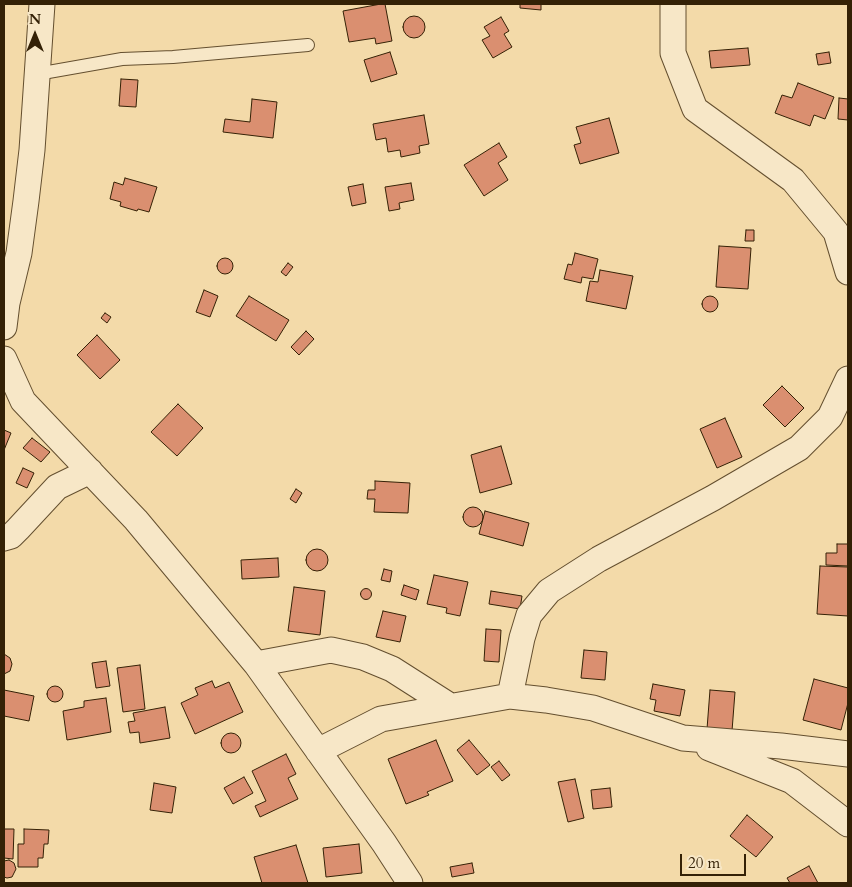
<!DOCTYPE html>
<style>
body{margin:0}
#map{position:relative;width:852px;height:887px;overflow:hidden;background:#f3daa9;font-family:Cardo,serif}
canvas{display:block}
.frame{position:absolute;inset:0;border:5px solid #342106;pointer-events:none}
.north{position:absolute;left:10px;top:10px;width:50px;height:50px;-webkit-text-stroke:4px #f7e7c7;paint-order:stroke;rotate:0deg;font-size:14px;font-weight:700;line-height:20px;text-align:center;color:#342106}
.north::after{content:'';display:block;margin:auto;width:18px;height:22px;background:#342106;clip-path:polygon(50% 0,100% 100%,50% 72%,0 100%)}
.scale{position:absolute;left:680px;top:854px;width:66px;height:22px;box-sizing:border-box;border:2px solid #342106;border-top:0;padding-left:6px;font-size:15px;line-height:18px;white-space:nowrap;color:#342106;-webkit-text-stroke:4px #f7e7c7;paint-order:stroke}
</style>
<div id="map">
<canvas width="852" height="887"></canvas>
<div class="frame"></div>
<div class="north">N</div>
<div class="scale">20 m</div>
</div>
<script>
const ctx = document.querySelector('canvas').getContext('2d');
ctx.lineJoin = 'round';
function fill(path, color) { ctx.fillStyle = color; ctx.fill(path, 'evenodd'); }
const poly = rows => new Path2D(rows.map(r => 'M' + r).join(''));
function strokePath(path, color, width, dash) { ctx.strokeStyle = color; ctx.lineWidth = width; ctx.lineCap = dash ? 'butt' : 'round'; ctx.setLineDash(dash || []); ctx.stroke(path); }
const building = poly([
 [381,4,385,4,392,41,376,44,375,38,349,42,343,11,381,4],
 [520,4,541,4,541,10,520,8,520,4],
 '403 27a11 11 0 1 1 22 0a11 11 0 1 1-22 0Z',
 [501,17,509,31,504,34,512,47,493,58,482,40,490,36,484,27,501,17],
 [748,48,750,65,711,68,709,51,748,48],
 [390,52,397,74,371,82,364,60,390,52],
 [829,52,831,63,818,65,816,54,829,52],
 [121,79,138,80,136,107,119,106,121,79],
 [798,83,834,97,825,119,814,115,810,126,775,113,782,95,792,98,798,83],
 [839,98,848,99,848,120,838,119,839,98],
 [252,99,277,102,273,138,223,132,225,119,250,122,252,99],
 [424,115,429,144,419,146,420,153,401,157,400,150,388,152,386,138,376,140,373,124,424,115],
 [609,118,619,153,580,164,574,145,581,143,576,127,609,118],
 [499,143,507,157,498,163,508,180,484,196,464,165,499,143],
 [125,178,157,187,149,212,138,209,137,211,120,206,121,202,110,199,114,182,123,185,125,178],
 [411,183,414,200,399,203,400,209,389,211,385,187,411,183],
 [363,184,366,203,352,206,348,187,363,184],
 [746,230,754,230,754,241,745,241,746,230],
 [719,246,751,248,748,289,716,287,719,246],
 [575,253,598,259,593,279,582,277,581,283,564,279,568,264,572,265,575,253],
 '217 266a8 8 0 1 1 16 0a8 8 0 1 1-16 0Z',
 [288,263,293,267,286,276,281,272,288,263],
 [600,270,633,276,626,309,586,301,590,281,598,282,600,270],
 [204,290,218,296,210,317,196,312,204,290],
 [249,296,289,320,276,341,236,316,249,296],
 '702 304a8 8 0 1 1 16 0a8 8 0 1 1-16 0Z',
 [105,313,111,317,107,323,101,318,105,313],
 [306,331,314,339,299,355,291,347,306,331],
 [97,335,120,360,100,379,77,355,97,335],
 [782,386,804,408,785,427,763,405,782,386],
 [178,404,203,428,177,456,151,432,178,404],
 [725,418,742,457,717,468,700,429,725,418],
 [4,430,11,433,4,450,4,430],
 [32,438,50,452,41,462,23,448,32,438],
 [501,446,512,484,480,493,471,455,501,446],
 [23,468,34,473,27,488,16,483,23,468],
 [375,481,410,483,408,513,374,512,375,499,367,499,368,490,375,490,375,481],
 [296,489,302,493,296,503,290,499,296,489],
 '463 517a10 10 0 1 1 20 0a10 10 0 1 1-20 0Z',
 [485,511,529,523,523,546,479,534,485,511],
 [837,544,848,544,848,566,826,565,826,553,837,553,837,544],
 '306 560a11 11 0 1 1 22 0a11 11 0 1 1-22 0Z',
 [278,558,279,577,242,579,241,560,278,558],
 [820,566,848,567,848,616,817,614,820,566],
 [384,569,392,571,390,582,381,580,384,569],
 [434,575,468,582,460,616,446,613,447,608,427,604,434,575],
 [404,585,419,590,416,600,401,595,404,585],
 [294,587,325,591,320,635,288,631,294,587],
 '360.5 594a5.5 5.5 0 1 1 11 0a5.5 5.5 0 1 1-11 0Z',
 [491,591,522,596,520,609,489,604,491,591],
 [383,611,406,616,400,642,376,637,383,611],
 [486,629,501,630,499,662,484,661,486,629],
 [584,650,607,652,605,680,581,678,584,650],
 [4,654,10,658,12,664,10,671,4,674,4,654],
 [106,661,110,686,96,688,92,663,106,661],
 [140,665,145,709,123,712,117,668,140,665],
 [814,679,848,688,848,703,841,730,803,720,814,679],
 [212,681,215,688,229,682,243,712,195,734,181,703,198,695,195,688,212,681],
 [653,684,685,690,680,716,654,711,656,700,650,699,653,684],
 '47 694a8 8 0 1 1 16 0a8 8 0 1 1-16 0Z',
 [4,690,34,696,29,721,4,716,4,690],
 [710,690,735,692,732,731,707,729,710,690],
 [106,698,111,732,67,740,63,711,84,707,84,701,106,698],
 [165,707,170,738,140,743,139,732,130,733,128,722,135,721,133,713,165,707],
 '221 743a10 10 0 1 1 20 0a10 10 0 1 1-20 0Z',
 [436,740,453,781,427,792,429,795,406,804,388,759,436,740],
 [469,740,490,765,477,775,457,750,469,740],
 [286,754,296,774,288,778,298,799,260,817,255,806,266,801,252,771,286,754],
 [499,761,510,775,502,781,491,767,499,761],
 [244,777,253,793,233,804,224,788,244,777],
 [575,779,584,818,568,822,558,782,575,779],
 [154,783,176,787,172,813,150,810,154,783],
 [610,788,612,807,593,809,591,790,610,788],
 [747,815,773,837,756,857,730,836,747,815],
 [4,829,14,829,13,859,4,858,4,829],
 [24,829,49,830,48,844,44,844,43,858,38,858,38,867,18,867,18,844,24,844,24,829],
 [359,844,362,873,326,877,323,848,359,844],
 [296,845,308,883,262,883,254,857,296,845],
 [9,860,14,863,16,869,12,877,7,878,4,877,4,861,9,860],
 [472,863,474,873,452,877,450,867,472,863],
 [809,866,818,883,790,883,787,878,809,866]
]);
fill(building, '#da8f70');
strokePath(building, '#342106', 1);
const service = poly([
 [37,74,122,59,173,57,308,45]
]);
const minor = poly([
 [673,4,673,53,695,109,793,180,836,232,848,272],
 [4,327,7,303,19,253,26,201,32,150,42,4],
 [4,359,23,401,136,520,256,664,384,843,410,883],
 [4,538,11,536,18,529,57,487,90,471],
 [256,664,331,650,363,657,392,669,450,706],
 [510,696,522,638,529,615,549,591,599,559,713,498,799,448,830,417,848,379],
 [709,748,792,781,848,824],
 [318,751,381,719,510,696,546,700,593,708,683,738,781,746,848,754]
]);
strokePath(service, '#644f2f', 14);
strokePath(minor, '#644f2f', 27);
strokePath(service, '#f7e7c7', 12);
strokePath(minor, '#f7e7c7', 25);
</script>
